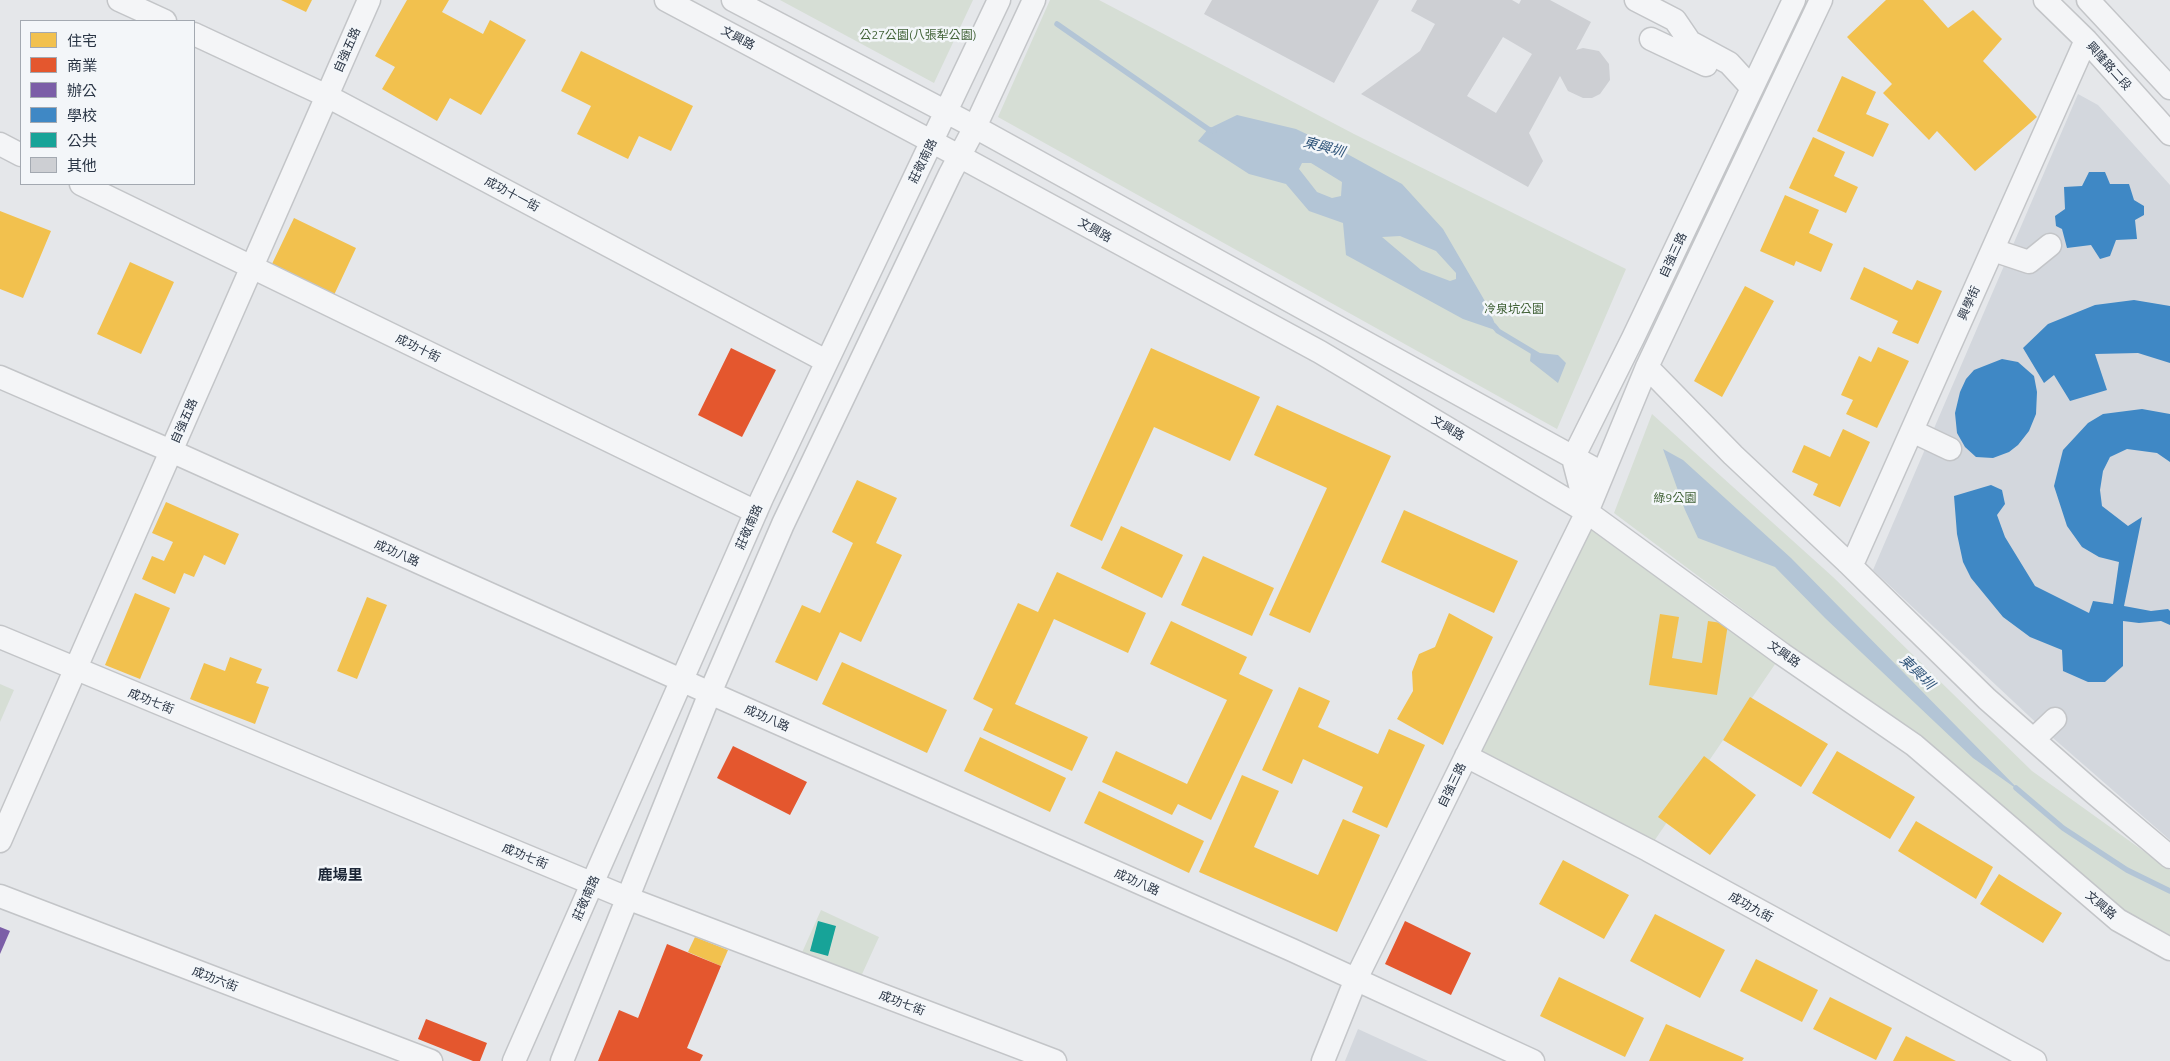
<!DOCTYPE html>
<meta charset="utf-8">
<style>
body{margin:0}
#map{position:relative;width:2170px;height:1061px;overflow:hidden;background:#e5e7ea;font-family:Ubuntu,"Noto Sans TC",sans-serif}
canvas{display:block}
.legend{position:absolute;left:20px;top:20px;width:175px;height:165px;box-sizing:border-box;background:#f3f6f9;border:1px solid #a3a9b1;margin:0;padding:6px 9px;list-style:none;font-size:15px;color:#2a3545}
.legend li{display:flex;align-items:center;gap:10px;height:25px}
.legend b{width:25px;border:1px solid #a3a9b1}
</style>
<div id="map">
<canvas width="2170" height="1061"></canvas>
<ul class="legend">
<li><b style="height:14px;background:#f2c14e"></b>住宅</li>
<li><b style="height:14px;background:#e4572e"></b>商業</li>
<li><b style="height:14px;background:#7b5ea7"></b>辦公</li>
<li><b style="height:14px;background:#3f88c5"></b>學校</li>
<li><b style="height:14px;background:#17a398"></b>公共</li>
<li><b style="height:14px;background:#cdcfd3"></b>其他</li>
</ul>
</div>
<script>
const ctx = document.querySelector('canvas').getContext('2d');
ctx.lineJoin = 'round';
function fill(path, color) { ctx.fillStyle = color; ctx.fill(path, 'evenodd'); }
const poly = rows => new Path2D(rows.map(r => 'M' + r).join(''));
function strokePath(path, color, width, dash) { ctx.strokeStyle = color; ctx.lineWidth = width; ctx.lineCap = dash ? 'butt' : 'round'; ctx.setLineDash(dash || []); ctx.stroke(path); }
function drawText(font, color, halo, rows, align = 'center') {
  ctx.font = font + ' Ubuntu,"Noto Sans TC",sans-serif'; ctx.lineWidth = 5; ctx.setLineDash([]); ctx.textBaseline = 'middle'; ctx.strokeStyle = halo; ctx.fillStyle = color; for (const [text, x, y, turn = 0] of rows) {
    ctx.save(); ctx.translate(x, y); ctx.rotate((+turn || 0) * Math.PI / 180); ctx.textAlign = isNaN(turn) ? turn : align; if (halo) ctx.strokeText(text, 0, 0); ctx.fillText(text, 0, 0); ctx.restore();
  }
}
fill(poly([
 [2078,94,2098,105,2170,185,2170,840,2045,731,1873,570],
 [1358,1029,1428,1061,1345,1061]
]), '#d3d7dd');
fill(poly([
 [780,0,973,0,934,83],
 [1050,0,1099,0,1354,134,1626,269,1557,429,998,117],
 [1652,414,1833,577,2032,771,2170,870,2170,935,2126,911,2032,838,1942,759,1614,513],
 [1587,512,1782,654,1648,850,1466,756],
 [0,684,14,690,0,722],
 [821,910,879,937,858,983,800,957]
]), '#d6ded5');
fill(poly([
 [1237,115,1296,129,1340,150,1402,184,1443,229,1486,303,1498,331,1463,319,1346,255,1343,223,1309,211,1286,184,1249,174,1198,141,1208,129],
 [1302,163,1311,163,1342,182,1341,196,1332,198,1317,192,1299,169],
 [1400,236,1436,251,1456,273,1456,279,1450,281,1421,270,1382,237],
 [1531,352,1558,355,1566,363,1558,383,1530,361],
 [1663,449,1683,460,1791,558,2021,792,1973,758,1825,618,1775,567,1698,538,1685,510]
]), '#b3c5d6');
fill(poly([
 [281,0,312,0,306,12],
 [407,0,449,0,442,12,483,34,490,20,526,40,481,115,450,98,437,121,382,89,395,67,375,56],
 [1886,0,1923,0,1948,28,1973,10,2002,39,1983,61,2037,117,1975,171,1937,131,1929,140,1883,93,1892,84,1847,37],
 [581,51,693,106,671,151,639,136,628,159,577,134,591,106,561,91],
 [1842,76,1876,92,1866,114,1889,124,1873,157,1817,131],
 [1813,137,1845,152,1834,176,1858,187,1846,213,1789,188],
 [1785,195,1819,210,1809,233,1833,244,1821,272,1796,261,1794,266,1760,251],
 [0,211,51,231,23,298,0,289],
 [294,218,356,248,334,295,271,266],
 [130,262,174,282,141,354,97,334],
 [1864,267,1912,290,1917,280,1942,291,1918,344,1892,333,1898,321,1850,299],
 [1745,286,1774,301,1722,397,1694,381],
 [1878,347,1909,361,1877,428,1846,414,1853,400,1841,395,1859,356,1871,362],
 [1151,348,1260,397,1230,461,1154,427,1102,541,1070,526],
 [1277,405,1391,456,1310,633,1269,615,1327,488,1254,455],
 [1843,429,1870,442,1840,507,1813,495,1818,484,1792,472,1804,445,1830,457],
 [857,480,897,498,876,543,902,555,861,642,840,632,817,681,775,662,802,605,820,613,853,543,832,532],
 [166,502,239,534,225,565,204,555,194,577,184,573,175,594,142,579,152,556,164,561,173,542,152,533],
 [1404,510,1518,561,1494,613,1381,562],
 [1121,526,1183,555,1162,598,1101,568],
 [1203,556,1274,588,1252,636,1181,605],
 [1057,572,1146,613,1128,653,1054,619,1015,704,1088,737,1072,771,983,730,993,709,973,699,1018,603,1038,612],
 [135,593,170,608,140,679,105,665],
 [367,597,387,605,357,679,337,671],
 [1449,613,1493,637,1443,745,1397,719,1413,691,1412,672,1419,654,1435,647],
 [1660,614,1679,617,1672,658,1702,663,1708,621,1728,624,1717,695,1649,685],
 [1171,621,1247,657,1239,674,1273,690,1211,820,1178,804,1172,815,1102,782,1116,751,1187,784,1227,700,1150,664],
 [230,657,262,669,256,683,269,687,255,724,190,699,204,663,225,671],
 [842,662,947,710,927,753,822,704],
 [1299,687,1330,701,1318,727,1378,754,1389,729,1425,745,1387,828,1352,812,1363,787,1303,759,1292,784,1262,770],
 [1750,697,1828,744,1801,787,1723,740],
 [980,737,1066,778,1050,812,964,771],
 [1837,751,1915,797,1890,839,1812,793],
 [1704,756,1756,795,1710,855,1658,817],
 [1242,775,1279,791,1254,847,1318,875,1343,819,1380,835,1337,932,1199,872],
 [1099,791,1204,841,1189,873,1084,823],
 [1916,821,1993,867,1976,899,1898,851],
 [1563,860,1629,895,1604,939,1539,904],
 [1999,874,2062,913,2043,943,1980,904],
 [1655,914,1725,950,1700,998,1630,961],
 [695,937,728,950,721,966,688,952],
 [1756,959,1818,990,1802,1022,1740,991],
 [1559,977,1644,1018,1625,1057,1540,1016],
 [1830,997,1892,1028,1876,1060,1813,1029],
 [1666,1024,1744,1058,1742,1061,1649,1061],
 [1906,1036,1956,1061,1893,1061]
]), '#f2c14e');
fill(poly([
 [731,348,776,370,742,437,698,415],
 [733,746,807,782,790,815,717,778],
 [1405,921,1471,953,1451,995,1385,964],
 [667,944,721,966,687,1048,703,1055,700,1061,598,1061,619,1010,638,1018],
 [426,1019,487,1043,480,1061,473,1061,418,1039]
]), '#e4572e');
fill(poly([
 [0,927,10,931,0,954]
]), '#7b5ea7');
fill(poly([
 [2089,172,2105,172,2110,184,2129,184,2134,200,2144,206,2144,215,2135,220,2137,239,2116,240,2110,256,2100,259,2091,245,2067,248,2062,229,2056,226,2055,216,2065,209,2064,187,2082,186],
 [2134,300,2170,306,2170,363,2138,353,2095,354,2107,390,2070,401,2054,375,2044,383,2023,348,2048,324,2095,305],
 [2002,359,2018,362,2034,376,2037,392,2036,414,2029,431,2018,445,2009,452,1993,458,1976,457,1965,447,1957,433,1955,413,1960,392,1966,379,1974,370],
 [2142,409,2170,414,2170,462,2157,453,2127,449,2110,457,2103,471,2100,490,2102,506,2128,526,2142,517,2124,606,2151,611,2168,609,2170,611,2170,625,2161,621,2139,623,2123,621,2123,666,2105,682,2088,682,2063,671,2062,650,2030,637,2003,617,1971,578,1963,562,1957,534,1954,496,1991,485,2002,490,2005,504,1997,515,2005,537,2035,586,2089,613,2093,601,2113,604,2119,562,2099,557,2082,547,2067,526,2054,486,2063,450,2088,423,2103,414]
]), '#3f88c5');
fill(poly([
 [818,921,836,926,828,956,810,951]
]), '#17a398');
strokePath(poly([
 [1057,24,1208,129,1214,131],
 [1494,326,1498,331,1538,355],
 [2016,788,2063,828,2127,870,2170,891]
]), '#b3c5d6', 5.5);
fill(poly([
 [1212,0,1379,0,1334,83,1204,14],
 [1417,0,1512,0,1519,4,1521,0,1550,0,1591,22,1576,50,1583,48,1599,51,1609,64,1610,80,1600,94,1592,98,1583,98,1568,91,1560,76,1529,133,1543,161,1528,187,1361,94,1420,51,1435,24,1411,11],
 [1503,37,1532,54,1496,113,1467,96]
]), '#cdcfd3');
const minor = poly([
 [119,0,165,21],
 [666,0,959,156,1320,352,1587,512,1782,654,1914,745,2118,920,2170,949],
 [733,0,975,127,1602,473],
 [1636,0,1675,20,1690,42,1729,63,1752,88],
 [2045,0,2086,40,2170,134],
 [2088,0,2170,88],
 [194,34,327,96,826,361],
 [1651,39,1706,65],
 [0,144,21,155],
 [81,184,756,512],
 [1993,250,2029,262,2050,245],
 [1647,367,1733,455,1847,562,1987,699,2093,792,2170,857],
 [0,377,171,451,710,693,1292,950,1533,1061],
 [1912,431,1950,449],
 [1587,512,1573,458,1633,338,1794,0],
 [1847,562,1855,558,2086,40],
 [0,637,627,898,1055,1061],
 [2034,739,2055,719],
 [1466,756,1648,850,2035,1061],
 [0,841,369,0],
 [0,896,431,1061],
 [514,1061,762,498,999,0],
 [562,1061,710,693,783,524,950,174,975,127,1034,0],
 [1323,1061,1356,979,1587,512,1647,367,1821,0]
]);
strokePath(minor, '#c3c5c8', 25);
strokePath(minor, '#f4f5f7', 22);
drawText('12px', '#406136', '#f3f6f9', [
 ["公27公園(八張犁公園)",918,35],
 ["冷泉坑公園",1514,309],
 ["綠9公園",1675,498]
]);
drawText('12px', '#2a3545', '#f3f6f9', [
 ["文興路",738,38,28],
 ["自強五路",347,50,-66],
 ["興隆路二段",2109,66,48],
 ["莊敬南路",923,161,-64],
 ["成功十一街",512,194,28],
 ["文興路",1095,230,29],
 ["自強三路",1673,255,-65],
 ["興學街",1969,303,-66],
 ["成功十街",418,348,26],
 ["自強五路",184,421,-66],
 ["文興路",1448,428,31],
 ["莊敬南路",749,527,-66],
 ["成功八路",397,553,24],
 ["文興路",1784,654,35],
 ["成功七街",151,701,22],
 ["成功八路",767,718,24],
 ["自強三路",1452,785,-64],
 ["成功七街",525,856,22],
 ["成功八路",1137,882,24],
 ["莊敬南路",586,898,-66],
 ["文興路",2101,905,40],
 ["成功九街",1751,907,29],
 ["成功六街",215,979,21],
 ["成功七街",902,1003,21]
]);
drawText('italic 14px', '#31567b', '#f3f6f9', [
 ["東興圳",1324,147,15],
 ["東興圳",1917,672,44]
]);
drawText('bold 15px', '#1c2636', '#f3f6f9', [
 ["鹿場里",340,875]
]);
</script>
